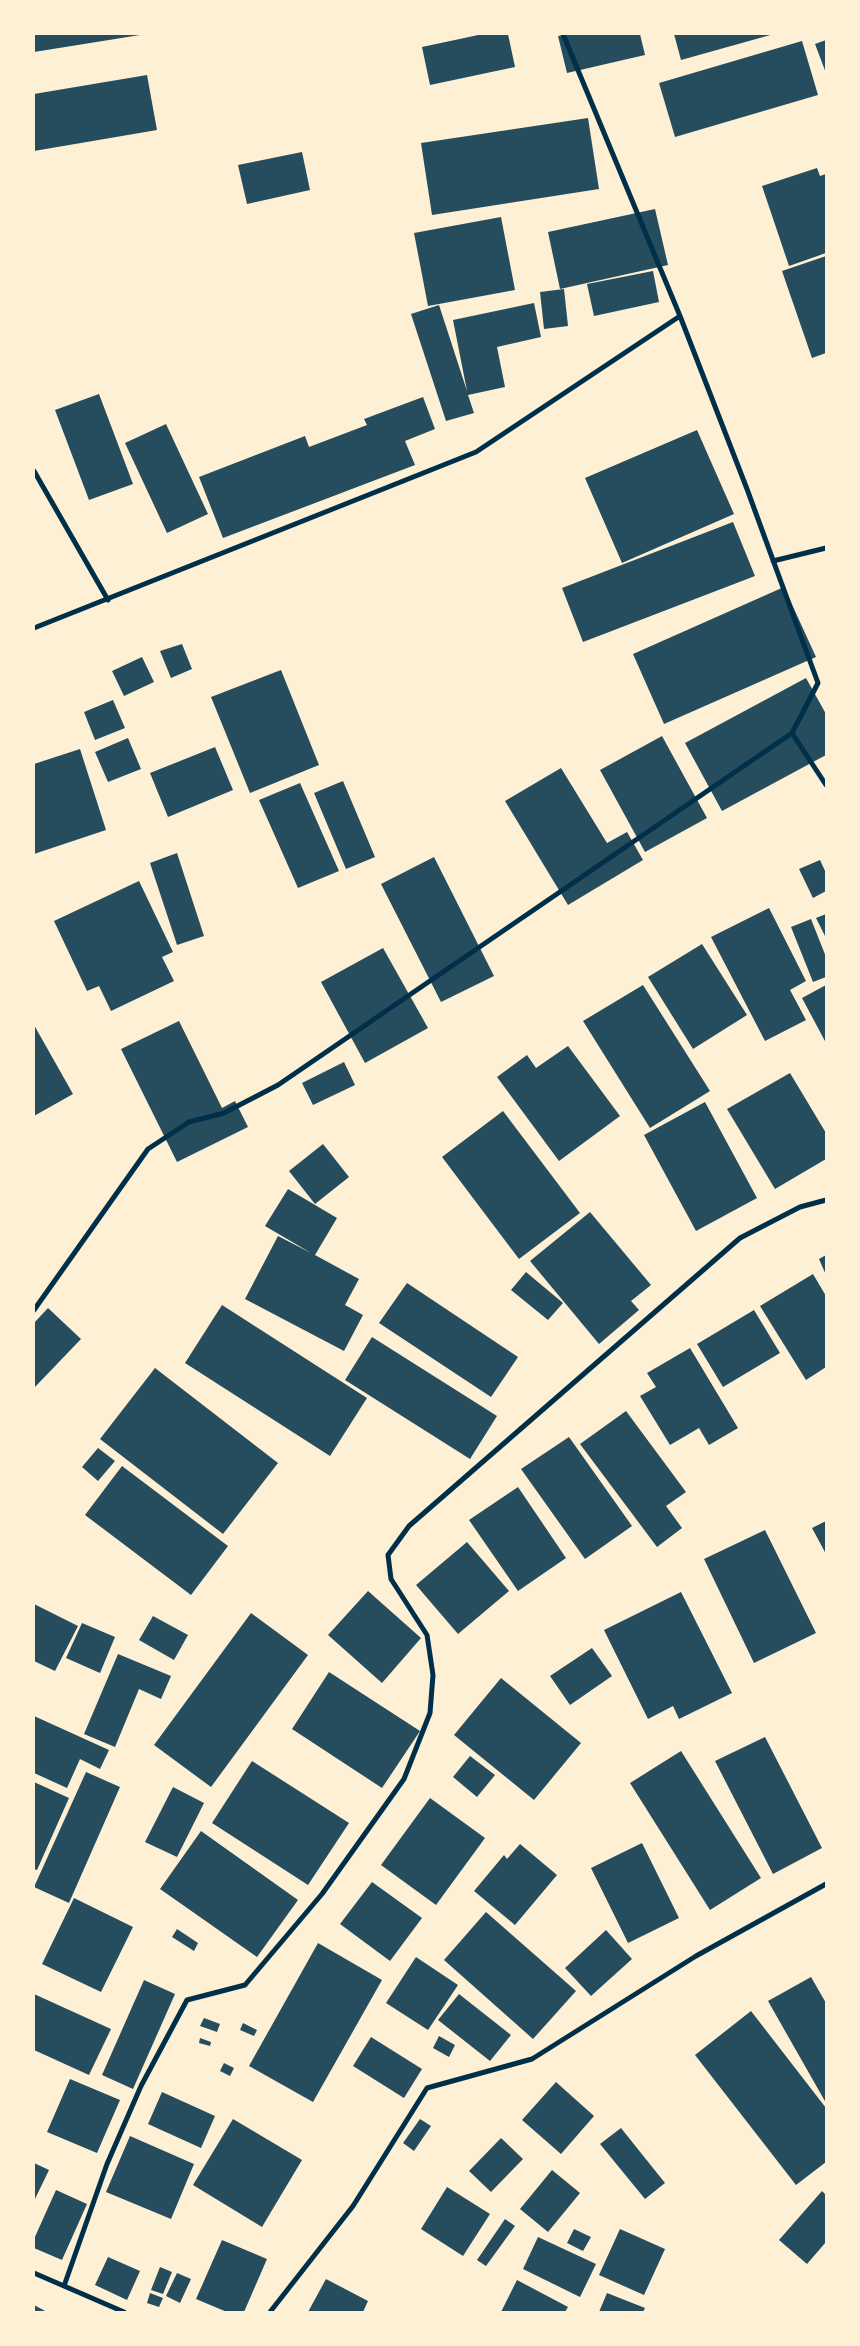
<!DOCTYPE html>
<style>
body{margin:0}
#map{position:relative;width:860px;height:2346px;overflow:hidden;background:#fdf0d5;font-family:"Roboto Condensed",sans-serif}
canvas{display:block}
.frame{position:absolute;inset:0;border:35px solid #fdf0d5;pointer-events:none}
</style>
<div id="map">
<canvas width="860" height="2346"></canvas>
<div class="frame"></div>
</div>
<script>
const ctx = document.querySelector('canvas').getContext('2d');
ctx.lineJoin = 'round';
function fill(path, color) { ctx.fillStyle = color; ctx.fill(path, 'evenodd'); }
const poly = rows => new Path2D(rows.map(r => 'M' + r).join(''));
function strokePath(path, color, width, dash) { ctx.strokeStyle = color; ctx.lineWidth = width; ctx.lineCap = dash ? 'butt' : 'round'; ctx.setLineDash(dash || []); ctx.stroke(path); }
fill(poly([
 [34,34,139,34,140,35,34,52],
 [483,34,508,34,515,67,430,85,422,47],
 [569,34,640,34,645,55,567,73,558,36],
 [674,34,774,34,681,60],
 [826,40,826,73,815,44],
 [802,41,818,95,675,137,659,83],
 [147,75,157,130,34,151,34,94],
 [588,118,599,189,432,215,421,143],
 [302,152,310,190,247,204,238,165],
 [817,168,820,176,826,174,826,253,789,266,762,186],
 [655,209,668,265,560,289,548,232],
 [501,217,515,290,428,306,414,233],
 [826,256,826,353,812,358,782,271],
 [653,271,659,302,594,316,587,284],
 [564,289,568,326,544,329,540,292],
 [534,303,541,337,497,347,505,387,468,395,474,413,446,421,411,314,439,305,467,391,453,320],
 [99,394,133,484,89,500,55,410],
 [423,397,435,429,405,441,415,465,223,538,199,477,305,436,309,447,367,425,364,419],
 [166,424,208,514,167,533,125,443],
 [697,430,734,514,622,563,585,478],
 [733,522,755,576,583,642,562,588],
 [784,587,816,657,664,724,633,654],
 [182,644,192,669,171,678,160,651],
 [142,657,154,682,124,696,112,671],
 [281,670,319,765,250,793,211,697],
 [806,678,826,714,826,755,722,811,685,743],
 [113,700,125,728,95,740,84,712],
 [662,736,707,818,645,852,600,770],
 [128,738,141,769,108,782,95,752],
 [215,747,233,790,168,817,150,773],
 [80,749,106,830,34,854,34,764],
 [561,768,607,843,627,832,643,860,568,905,505,801],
 [343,781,375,857,346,869,314,793],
 [300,783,339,871,298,888,259,800],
 [177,853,204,936,177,945,150,863],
 [434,857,494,976,441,1002,381,884],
 [820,860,826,873,826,891,813,898,799,869],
 [139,881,173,952,162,957,174,981,111,1011,99,986,87,991,54,921],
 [769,908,806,981,790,990,806,1020,765,1041,711,937],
 [826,914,826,938,816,918],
 [811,919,826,957,826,977,813,982,791,927],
 [702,944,747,1015,693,1049,648,977],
 [383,948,428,1028,365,1063,321,982],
 [643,985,710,1091,650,1128,583,1021],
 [826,985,826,1043,802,998],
 [179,1021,222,1108,235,1101,248,1127,177,1162,121,1049],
 [34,1025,73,1094,34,1116],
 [568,1046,620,1116,559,1161,497,1077,527,1055,536,1068],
 [344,1062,355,1085,313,1105,302,1083],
 [790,1073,826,1133,826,1159,775,1189,727,1109],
 [705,1102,757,1198,696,1231,644,1135],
 [503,1111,580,1213,519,1259,442,1157],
 [323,1144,349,1177,315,1204,289,1171],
 [288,1189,337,1218,315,1255,359,1279,345,1305,363,1315,344,1351,245,1299,278,1236,311,1253,265,1226],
 [590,1212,651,1285,631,1301,639,1310,599,1344,530,1261],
 [826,1255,826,1275,819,1259],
 [526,1272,563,1303,548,1320,511,1290],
 [813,1274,826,1296,826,1367,806,1380,760,1306],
 [407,1283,518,1357,491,1397,379,1323],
 [222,1305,367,1398,330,1456,185,1363],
 [48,1308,81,1339,34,1388,34,1323],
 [754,1310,780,1353,723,1387,697,1344],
 [372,1337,497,1416,470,1459,345,1380],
 [690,1348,738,1428,709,1445,699,1428,670,1445,640,1396,656,1387,647,1373],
 [155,1368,278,1463,223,1534,100,1439],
 [626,1411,686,1492,666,1506,682,1528,657,1547,580,1444],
 [569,1437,632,1526,585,1559,521,1469],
 [98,1448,115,1461,98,1481,82,1467],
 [122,1466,228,1546,191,1595,85,1515],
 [518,1487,566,1558,518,1591,469,1520],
 [826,1521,826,1554,812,1528],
 [765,1530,816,1633,754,1663,704,1559],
 [467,1542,509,1591,458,1634,416,1585],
 [368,1591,421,1638,382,1683,328,1635],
 [681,1592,732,1693,679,1719,673,1706,648,1719,604,1630],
 [34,1604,78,1626,55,1671,34,1661],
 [251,1613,308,1655,211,1787,154,1745],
 [153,1616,188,1635,174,1660,139,1640],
 [82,1623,115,1637,100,1673,66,1658],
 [592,1648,612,1676,570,1705,550,1676],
 [118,1654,171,1676,161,1699,139,1689,115,1747,84,1734],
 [329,1672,420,1731,382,1788,292,1729],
 [501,1678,581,1743,534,1800,454,1735],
 [34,1716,109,1750,100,1769,80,1759,67,1788,34,1773],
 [765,1737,822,1848,773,1874,715,1761],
 [681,1751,761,1878,710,1910,630,1783],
 [470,1756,495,1775,477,1797,453,1777],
 [252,1761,349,1823,308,1885,212,1823],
 [86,1772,120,1787,69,1903,34,1887],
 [34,1782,69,1798,37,1870,34,1869],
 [173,1787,204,1803,177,1857,145,1842],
 [430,1798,485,1838,436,1905,381,1865],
 [201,1831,298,1900,257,1957,160,1889],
 [642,1843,679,1918,628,1943,591,1868],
 [520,1844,557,1875,515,1925,474,1891,504,1855,507,1859],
 [372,1882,422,1918,390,1961,340,1924],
 [74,1898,133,1927,101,1992,42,1964],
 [486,1912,576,1991,533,2039,444,1960],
 [177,1929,198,1943,194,1951,172,1937],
 [606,1930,632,1959,591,1996,565,1968],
 [318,1943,382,1980,313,2102,249,2066],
 [416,1957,458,1985,428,2030,386,2003],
 [811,1977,826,2003,826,2103,768,2001],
 [144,1980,175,1994,133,2089,102,2075],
 [34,1994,111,2029,89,2075,34,2050],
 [459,1994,511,2035,490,2061,438,2020],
 [751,2011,826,2108,826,2162,796,2185,695,2055],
 [204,2018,220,2024,217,2032,200,2026],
 [243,2023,257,2030,254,2036,240,2030],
 [439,2036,455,2045,449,2057,433,2048],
 [371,2037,422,2069,404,2098,353,2066],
 [200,2038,211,2042,210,2046,199,2043],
 [224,2063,234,2068,230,2076,220,2071],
 [70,2079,120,2100,97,2153,47,2132],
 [556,2082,594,2116,561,2154,522,2120],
 [162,2092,215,2116,201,2148,148,2124],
 [233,2119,302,2160,262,2227,193,2185],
 [420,2119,431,2126,414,2151,403,2143],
 [621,2128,665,2183,645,2199,600,2144],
 [130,2136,194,2164,171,2219,106,2192],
 [501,2138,523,2159,491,2192,469,2171],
 [34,2163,49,2170,34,2201],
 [552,2170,580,2193,548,2232,520,2209],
 [447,2187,490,2214,463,2256,421,2229],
 [56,2190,87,2204,62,2260,34,2248,34,2239],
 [822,2191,826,2195,826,2242,807,2264,779,2240],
 [505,2219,515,2226,486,2266,477,2260],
 [574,2229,591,2237,583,2251,567,2243],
 [620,2229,665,2249,644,2295,599,2275],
 [538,2237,596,2264,580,2297,523,2269],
 [222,2240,267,2259,244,2312,227,2312,196,2299],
 [108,2257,140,2271,127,2300,95,2285],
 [160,2267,172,2272,163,2294,151,2290],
 [177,2273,191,2279,180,2303,166,2296],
 [326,2279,368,2301,363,2312,308,2312],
 [517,2280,568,2307,565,2312,501,2312],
 [150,2293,163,2298,159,2307,147,2303],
 [607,2293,645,2308,643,2312,599,2312],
 [34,2305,47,2312,34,2312]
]), '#264d5e');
strokePath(poly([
 [563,34,680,316,747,489,818,683,792,733,826,785],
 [34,471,108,600],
 [773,561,826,548],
 [34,628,476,452,680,316],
 [34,1310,148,1149,189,1122,224,1113,278,1085,792,733],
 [34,2273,124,2312],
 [64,2286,107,2164,141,2086,187,2000,245,1985,322,1894,404,1779,430,1713,433,1675,427,1635,391,1579,388,1555,409,1526,740,1238,800,1207,826,1200],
 [270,2312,353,2206,427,2088,532,2059,696,1956,826,1884]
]), '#003049', 5);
</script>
